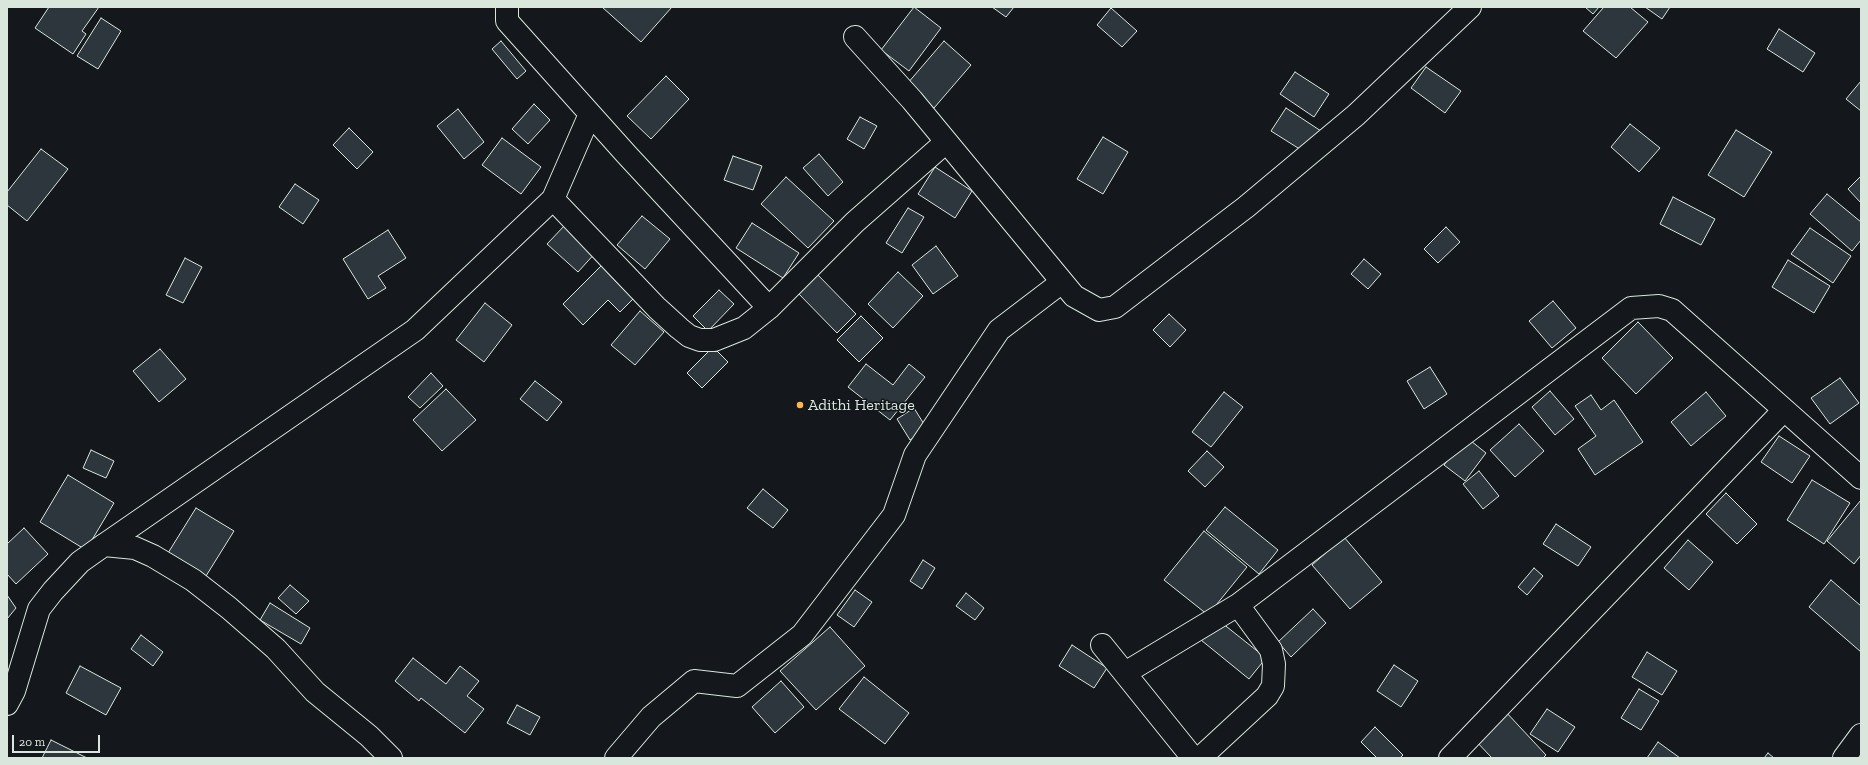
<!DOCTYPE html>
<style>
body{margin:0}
#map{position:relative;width:1868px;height:765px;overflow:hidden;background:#14181c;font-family:"Zilla Slab",serif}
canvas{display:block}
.frame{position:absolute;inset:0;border:8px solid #d8e6dc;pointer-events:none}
.scale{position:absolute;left:12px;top:735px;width:88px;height:18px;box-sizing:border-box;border:2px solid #d8e6dc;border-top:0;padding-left:5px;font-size:12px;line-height:14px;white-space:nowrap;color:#d8e6dc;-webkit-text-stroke:3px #14181c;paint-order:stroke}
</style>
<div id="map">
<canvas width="1868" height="765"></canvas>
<div class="frame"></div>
<div class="scale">20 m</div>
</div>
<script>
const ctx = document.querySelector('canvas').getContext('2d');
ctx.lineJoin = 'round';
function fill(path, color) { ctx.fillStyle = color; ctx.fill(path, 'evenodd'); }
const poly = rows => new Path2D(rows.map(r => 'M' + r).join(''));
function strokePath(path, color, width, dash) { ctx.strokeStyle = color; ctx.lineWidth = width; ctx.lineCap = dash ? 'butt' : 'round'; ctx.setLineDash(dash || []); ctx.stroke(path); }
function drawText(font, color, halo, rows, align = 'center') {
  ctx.font = font + ' "Zilla Slab",serif'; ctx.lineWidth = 3; ctx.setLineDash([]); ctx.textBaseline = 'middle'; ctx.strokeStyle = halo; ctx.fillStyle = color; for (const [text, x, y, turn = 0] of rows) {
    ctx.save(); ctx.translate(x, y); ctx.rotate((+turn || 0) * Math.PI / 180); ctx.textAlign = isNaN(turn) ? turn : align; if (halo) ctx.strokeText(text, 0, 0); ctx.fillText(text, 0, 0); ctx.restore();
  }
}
const building = poly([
 [49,7,99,7,82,31,86,34,73,54,35,28,49,7],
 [602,7,672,7,641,42,602,7],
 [914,7,941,28,909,71,881,50,914,7],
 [992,7,1014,7,1006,17,992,7],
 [1585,7,1599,7,1593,14,1585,7],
 [1604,7,1630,7,1648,22,1616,58,1583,31,1604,7],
 [1645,7,1670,7,1662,19,1645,7],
 [1111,8,1137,31,1122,47,1097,25,1111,8],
 [101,18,121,31,98,69,77,56,101,18],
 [1779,29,1815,53,1803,72,1767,49,1779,29],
 [501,41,526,71,517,79,492,49,501,41],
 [944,41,971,65,934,108,907,84,944,41],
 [1426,67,1461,91,1445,113,1411,88,1426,67],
 [1295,72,1329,94,1314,117,1280,94,1295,72],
 [666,76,689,99,651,139,627,116,666,76],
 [1861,81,1861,111,1846,99,1861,81],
 [534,104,550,120,528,144,512,129,534,104],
 [1286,108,1321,131,1306,153,1271,131,1286,108],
 [458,109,484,142,464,159,437,126,458,109],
 [860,117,877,126,864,149,847,139,860,117],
 [1630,124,1660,148,1639,172,1611,147,1630,124],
 [349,128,373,152,357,169,333,145,349,128],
 [1736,130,1772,152,1744,197,1708,175,1736,130],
 [1103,137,1128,152,1103,194,1077,179,1103,137],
 [502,138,541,167,521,194,482,165,502,138],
 [41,149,68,169,27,221,7,205,7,192,41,149],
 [819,154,843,182,828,196,803,168,819,154],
 [733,156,762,166,753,190,724,180,733,156],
 [935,167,972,191,955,218,918,194,935,167],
 [1861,176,1861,203,1848,189,1861,176],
 [786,177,834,221,808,248,761,204,786,177],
 [295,184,319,200,303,224,279,207,295,184],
 [1827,194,1861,222,1861,240,1852,251,1810,214,1827,194],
 [1673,197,1715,219,1701,245,1660,224,1673,197],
 [908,208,924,217,902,253,886,243,908,208],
 [642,216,670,239,645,269,617,245,642,216],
 [752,223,799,253,783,278,736,248,752,223],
 [566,224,597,251,578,272,547,244,566,224],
 [1446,227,1460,242,1438,263,1424,249,1446,227],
 [1810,228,1851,256,1833,283,1791,254,1810,228],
 [388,230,406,258,378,276,386,288,368,299,343,259,388,230],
 [936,246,958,276,933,294,912,265,936,246],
 [185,258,202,267,183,303,166,295,185,258],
 [1364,259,1381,274,1368,289,1351,274,1364,259],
 [1788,260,1830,286,1814,313,1772,287,1788,260],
 [601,266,633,299,620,312,608,300,583,325,563,304,601,266],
 [898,272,923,296,893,328,868,304,898,272],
 [816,273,856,314,837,333,797,292,816,273],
 [719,290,734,304,708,331,693,316,719,290],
 [1553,301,1576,328,1552,348,1529,321,1553,301],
 [485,303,512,325,484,362,456,340,485,303],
 [640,311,664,332,635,365,611,345,640,311],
 [1169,314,1186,330,1170,347,1153,330,1169,314],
 [861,316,883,338,859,362,837,340,861,316],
 [1638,322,1673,358,1636,394,1602,358,1638,322],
 [713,347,728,362,702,388,687,373,713,347],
 [160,349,186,379,159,402,133,371,160,349],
 [866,364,893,385,909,364,925,377,890,420,848,387,866,364],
 [1430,367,1447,394,1424,409,1407,381,1430,367],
 [431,373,443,386,420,408,408,397,431,373],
 [1840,378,1859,403,1830,424,1811,398,1840,378],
 [535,381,562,402,547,421,520,399,535,381],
 [446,389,476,420,442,451,413,420,446,389],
 [1550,391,1574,419,1555,435,1532,407,1550,391],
 [1224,392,1243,407,1211,447,1192,432,1224,392],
 [1706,392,1726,416,1691,446,1671,422,1706,392],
 [1591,395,1601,410,1614,400,1643,442,1595,475,1578,449,1596,436,1575,406,1591,395],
 [914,408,927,429,910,440,897,419,914,408],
 [1519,424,1544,451,1515,477,1490,450,1519,424],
 [1779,436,1810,456,1792,483,1761,462,1779,436],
 [1466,437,1486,453,1465,481,1444,465,1466,437],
 [91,450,114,461,106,478,83,468,91,450],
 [1207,451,1224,467,1205,487,1188,471,1207,451],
 [1479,471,1499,496,1483,509,1463,484,1479,471],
 [68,475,114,503,86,550,40,522,68,475],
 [1812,480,1850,503,1824,544,1787,520,1812,480],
 [763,489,788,510,773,528,747,508,763,489],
 [1726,493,1757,524,1737,544,1706,514,1726,493],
 [1861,500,1861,555,1854,564,1827,541,1861,500],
 [1225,507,1278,550,1259,574,1206,530,1225,507],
 [196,508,234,531,206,576,168,553,196,508],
 [1556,524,1591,547,1578,566,1543,544,1556,524],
 [24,528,48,554,16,584,7,574,7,544,24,528],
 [1204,531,1247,567,1208,615,1164,580,1204,531],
 [1344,537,1382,582,1350,609,1312,565,1344,537],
 [1688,540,1713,562,1689,590,1664,568,1688,540],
 [923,560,935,568,922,589,910,581,923,560],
 [1534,568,1543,576,1527,595,1518,587,1534,568],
 [1831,580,1861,606,1861,652,1809,607,1831,580],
 [290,585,309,601,296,614,278,598,290,585],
 [855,590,872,602,854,627,837,615,855,590],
 [966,593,984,608,975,620,956,606,966,593],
 [7,595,16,608,7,619,7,595],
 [270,603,310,628,301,644,260,620,270,603],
 [1313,609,1326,623,1291,657,1278,642,1313,609],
 [1217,619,1266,658,1249,679,1201,640,1217,619],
 [830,627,865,666,816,710,780,671,830,627],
 [141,635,163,652,153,666,131,649,141,635],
 [1072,645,1107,668,1094,688,1059,666,1072,645],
 [1647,652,1677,671,1662,695,1632,677,1647,652],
 [413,658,446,684,460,666,479,681,467,696,484,709,465,733,421,698,419,701,395,681,413,658],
 [1394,665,1418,681,1401,707,1377,691,1394,665],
 [80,666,121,688,106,715,66,693,80,666],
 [864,677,909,713,885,744,839,709,864,677],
 [781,681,804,707,775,733,752,707,781,681],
 [1639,689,1659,701,1641,730,1621,718,1639,689],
 [517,705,540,717,530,735,507,723,517,705],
 [1547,709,1575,727,1558,752,1530,734,1547,709],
 [1505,711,1546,755,1543,758,1492,758,1474,739,1505,711],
 [1375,727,1403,755,1400,758,1377,758,1361,742,1375,727],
 [51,740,87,758,42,758,51,740],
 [1658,742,1680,758,1647,758,1658,742],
 [1768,753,1774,758,1764,758,1768,753]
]);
fill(building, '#2c363c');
strokePath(building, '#d8e6dc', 1);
const minor = poly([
 [507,7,507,21,627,155,769,308],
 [855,37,912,100,1074,296,1099,310,1115,307,1246,207,1356,115,1470,7],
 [553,199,657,308,679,328,689,336,700,340,714,340,744,328,769,308,855,222,946,142],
 [104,545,415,330,553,199,590,114],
 [1102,645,1193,758],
 [1125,673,1238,605],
 [616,758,651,717,694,681,737,686,802,635,894,515,915,455,999,330,1062,282],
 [1200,758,1267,696,1273,686,1274,664,1271,650,1238,605,1631,308,1659,306,1672,310,1861,478],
 [1450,758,1784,410],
 [1844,758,1861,735]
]);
const tertiary = poly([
 [7,704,14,691,39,609,53,591,80,562,104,545,135,548,153,556,193,580,229,608,276,649,315,692,369,736,391,758]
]);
strokePath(minor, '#d8e6dc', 24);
strokePath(tertiary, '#d8e6dc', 24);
strokePath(minor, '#14181c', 22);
strokePath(tertiary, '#14181c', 22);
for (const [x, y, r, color] of [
 [800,405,4,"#ffb74d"]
]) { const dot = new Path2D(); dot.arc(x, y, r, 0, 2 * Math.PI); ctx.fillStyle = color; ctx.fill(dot); strokePath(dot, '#14181c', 1.5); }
drawText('16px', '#d8e6dc', '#14181c', [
 ["Adithi Heritage",808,405]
], 'left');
</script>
